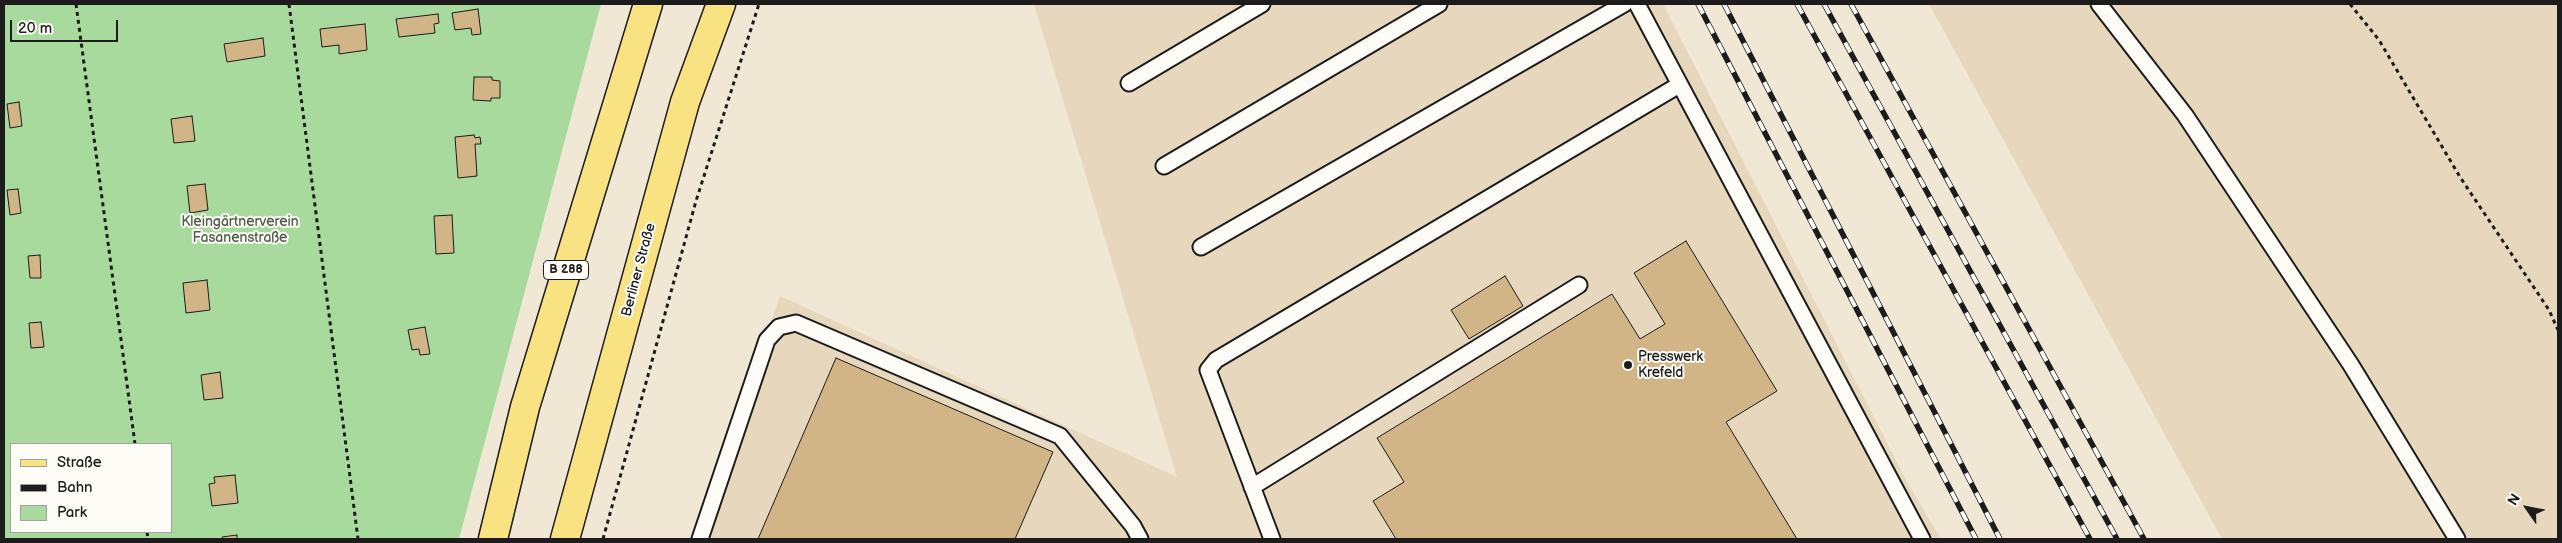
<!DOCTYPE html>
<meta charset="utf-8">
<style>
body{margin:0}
#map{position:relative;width:2562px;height:543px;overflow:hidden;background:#f0e7d5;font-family:"Balsamiq Sans",sans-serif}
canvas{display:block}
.frame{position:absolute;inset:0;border:5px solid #1c1c1c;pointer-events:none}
.legend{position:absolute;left:10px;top:443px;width:162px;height:90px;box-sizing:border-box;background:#fdfcf7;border:1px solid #a3a29f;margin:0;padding:6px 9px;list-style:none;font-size:15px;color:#1c1c1c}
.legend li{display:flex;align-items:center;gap:10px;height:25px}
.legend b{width:25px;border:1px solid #a3a29f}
.north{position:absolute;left:2502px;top:483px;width:50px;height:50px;-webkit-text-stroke:4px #fdfcf7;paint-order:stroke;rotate:303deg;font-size:14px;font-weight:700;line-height:20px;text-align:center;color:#1c1c1c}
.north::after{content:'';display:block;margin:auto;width:18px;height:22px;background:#1c1c1c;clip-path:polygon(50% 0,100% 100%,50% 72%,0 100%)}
.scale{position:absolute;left:10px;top:20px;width:108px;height:22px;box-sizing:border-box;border:2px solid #1c1c1c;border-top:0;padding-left:6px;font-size:15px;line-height:18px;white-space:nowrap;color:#1c1c1c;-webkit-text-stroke:4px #fdfcf7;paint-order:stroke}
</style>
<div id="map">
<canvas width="2562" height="543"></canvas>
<div class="frame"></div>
<ul class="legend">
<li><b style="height:6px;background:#f8e281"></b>Straße</li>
<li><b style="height:6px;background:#1c1c1c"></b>Bahn</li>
<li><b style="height:14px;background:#a7da9c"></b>Park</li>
</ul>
<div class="north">N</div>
<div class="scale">20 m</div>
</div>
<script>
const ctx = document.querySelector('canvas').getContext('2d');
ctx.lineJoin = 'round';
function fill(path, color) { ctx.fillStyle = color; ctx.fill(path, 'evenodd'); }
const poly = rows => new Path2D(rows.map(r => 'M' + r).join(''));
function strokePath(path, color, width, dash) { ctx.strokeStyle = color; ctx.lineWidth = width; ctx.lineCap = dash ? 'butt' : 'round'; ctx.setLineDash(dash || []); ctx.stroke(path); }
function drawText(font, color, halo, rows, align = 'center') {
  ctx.font = font + ' "Balsamiq Sans",sans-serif'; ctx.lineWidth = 4; ctx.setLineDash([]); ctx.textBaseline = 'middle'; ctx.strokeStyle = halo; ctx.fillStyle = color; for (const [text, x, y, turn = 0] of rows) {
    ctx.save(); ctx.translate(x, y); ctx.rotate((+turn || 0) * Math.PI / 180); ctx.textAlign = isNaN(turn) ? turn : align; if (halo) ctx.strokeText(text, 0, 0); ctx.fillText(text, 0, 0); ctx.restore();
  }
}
fill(poly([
 [1034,4,1663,4,1906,480,1941,539,694,539,780,296,1177,477],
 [1929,4,2558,4,2558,539,2222,539]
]), '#e7d8bd');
fill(poly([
 [4,4,601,4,459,539,4,539],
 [11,444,171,444,171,532,11,532]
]), '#a7da9c');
const building = poly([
 [478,9,481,34,472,35,471,28,455,30,452,13,478,9],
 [438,14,439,23,434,24,435,33,399,37,396,19,438,14],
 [365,24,367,50,339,54,339,45,322,47,320,29,365,24],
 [263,38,265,56,227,62,224,44,263,38],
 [474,77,492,77,492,80,500,81,500,98,491,98,491,101,473,100,474,77],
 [19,102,22,126,10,128,7,104,19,102],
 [192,116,195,141,174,143,171,119,192,116],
 [474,135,475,138,480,137,481,144,475,144,477,176,458,178,455,137,474,135],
 [205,184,208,210,190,213,187,186,205,184],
 [18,189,21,213,10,215,7,190,18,189],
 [452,215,454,253,436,254,434,216,452,215],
 [1686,241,1777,391,1726,422,1797,539,1396,539,1373,501,1404,482,1377,438,1612,294,1640,339,1665,324,1634,273,1686,241],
 [40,255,41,278,30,278,28,256,40,255],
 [1505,276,1523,306,1469,339,1451,310,1505,276],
 [207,280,210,310,186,313,183,283,207,280],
 [41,322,44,347,31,348,29,323,41,322],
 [425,327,430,354,420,355,419,349,412,350,408,330,425,327],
 [836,358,1053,452,1015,539,758,539,836,358],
 [220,372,223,398,204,400,201,375,220,372],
 [235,475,238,503,212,506,209,484,215,483,214,477,235,475],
 [237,535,237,539,223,539,222,537,237,535]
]);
fill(building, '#d1b586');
strokePath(building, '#1c1c1c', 1);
const service = poly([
 [1637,4,1922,539],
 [2099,4,2185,115,2351,365,2457,539],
 [1129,83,1262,4],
 [1164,166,1439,4],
 [1201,247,1624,4],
 [1252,487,1579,285],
 [700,539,767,340,779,327,796,323,1060,436,1133,526,1140,539],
 [1272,539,1208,370,1216,360,1679,85]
]);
const primary = poly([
 [493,539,525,407,648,4],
 [565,539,685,102,721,4]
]);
strokePath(service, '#1c1c1c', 19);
strokePath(primary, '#1c1c1c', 31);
strokePath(poly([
 [76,4,135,444],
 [289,4,358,539],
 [2350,4,2379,40,2460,177,2549,310,2558,330],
 [147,532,148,539],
 [603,539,696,201,759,4]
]), '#1c1c1c', 3, [4, 4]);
strokePath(service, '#fdfcf7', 15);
strokePath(primary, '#f8e281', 28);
const rail = poly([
 [1698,4,1976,539],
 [1724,4,2000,539],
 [1797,4,2090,539],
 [1824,4,2117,539],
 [1851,4,2144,539]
]);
strokePath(rail, '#1c1c1c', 5.5);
strokePath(rail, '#fdfcf7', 4, [11]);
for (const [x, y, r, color] of [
 [1628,365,5,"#1c1c1c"]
]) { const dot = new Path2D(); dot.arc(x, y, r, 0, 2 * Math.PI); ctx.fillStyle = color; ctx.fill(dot); strokePath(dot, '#fdfcf7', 2); }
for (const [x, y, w] of [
 [566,270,45]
]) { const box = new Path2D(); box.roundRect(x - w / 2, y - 9.5, w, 19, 4); ctx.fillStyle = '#fdfcf7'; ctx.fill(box); strokePath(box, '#1c1c1c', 1); }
drawText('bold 12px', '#1c1c1c', null, [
 ["B 288",566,270]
]);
drawText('14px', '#4d5e49', '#fdfcf7', [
 ["Kleingärtnerverein",240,222],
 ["Fasanenstraße",240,238]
]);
drawText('14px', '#1c1c1c', '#fdfcf7', [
 ["Berliner Straße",639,270,-75]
]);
drawText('14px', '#1c1c1c', '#fdfcf7', [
 ["Presswerk",1638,357],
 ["Krefeld",1638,373]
], 'left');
</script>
